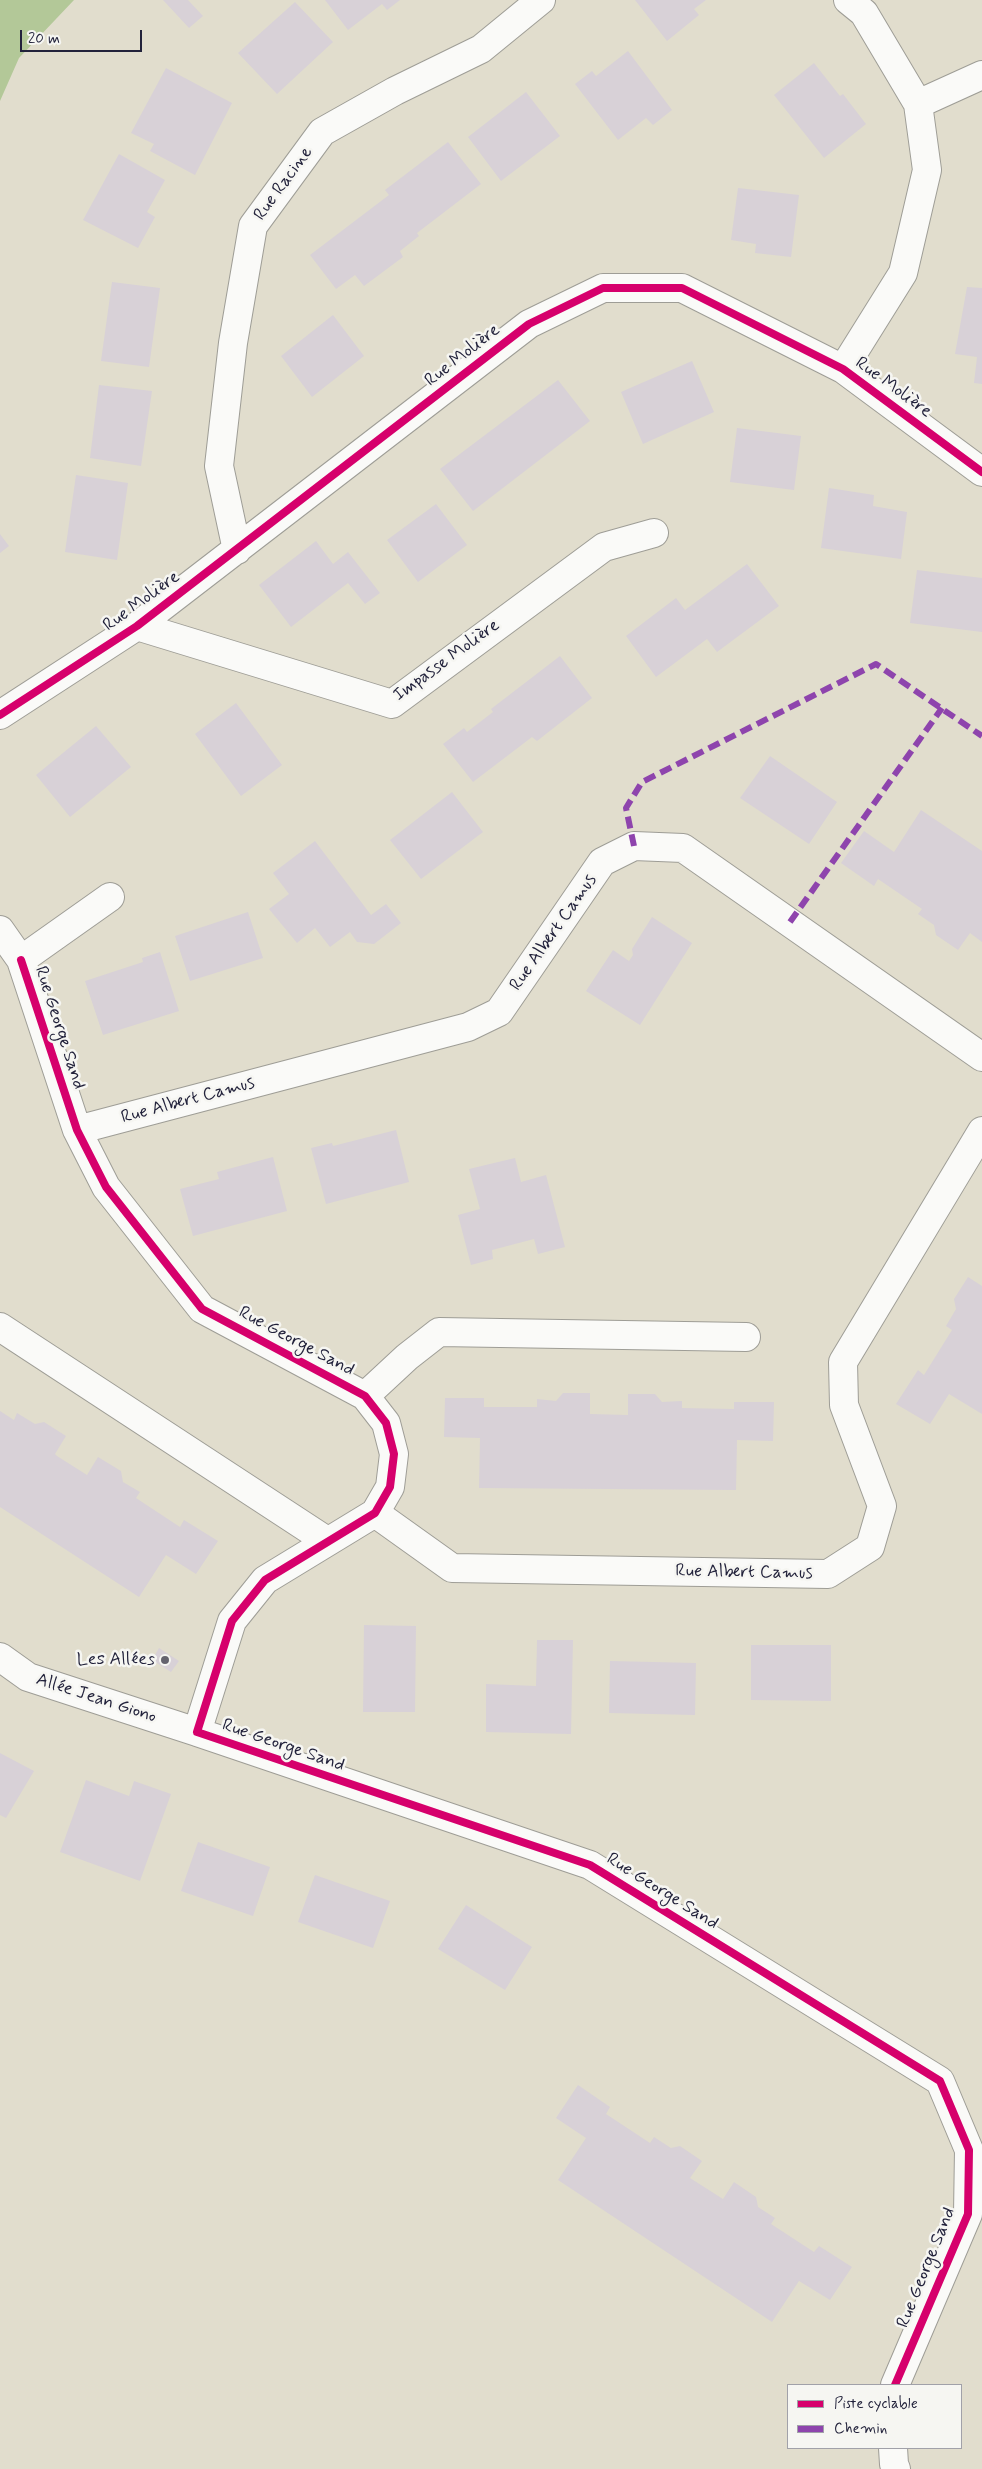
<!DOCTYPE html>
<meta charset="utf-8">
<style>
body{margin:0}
#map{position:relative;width:982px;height:2469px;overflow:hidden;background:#e1ddcd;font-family:Mynerve,sans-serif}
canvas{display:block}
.legend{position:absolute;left:787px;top:2384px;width:175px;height:65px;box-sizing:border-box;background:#f6f6f2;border:1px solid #a1a1a9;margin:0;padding:6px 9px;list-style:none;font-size:15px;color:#22223b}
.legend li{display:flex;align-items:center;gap:10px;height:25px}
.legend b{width:25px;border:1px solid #a1a1a9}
.scale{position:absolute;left:20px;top:30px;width:122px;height:22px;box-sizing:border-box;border:2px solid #22223b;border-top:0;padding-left:6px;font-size:15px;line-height:18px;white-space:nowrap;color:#22223b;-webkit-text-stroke:4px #f6f6f2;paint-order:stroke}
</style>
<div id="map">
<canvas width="982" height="2469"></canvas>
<ul class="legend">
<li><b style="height:6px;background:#d6006c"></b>Piste cyclable</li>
<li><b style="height:6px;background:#8e44ad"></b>Chemin</li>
</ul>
<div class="scale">20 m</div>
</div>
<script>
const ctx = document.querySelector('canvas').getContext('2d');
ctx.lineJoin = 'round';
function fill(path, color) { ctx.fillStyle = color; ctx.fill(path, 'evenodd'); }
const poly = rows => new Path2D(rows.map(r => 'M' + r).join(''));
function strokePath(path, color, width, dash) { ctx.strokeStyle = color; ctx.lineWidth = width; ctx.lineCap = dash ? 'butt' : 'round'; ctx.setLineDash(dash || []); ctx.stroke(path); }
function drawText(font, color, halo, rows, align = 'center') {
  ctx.font = font + ' Mynerve,sans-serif'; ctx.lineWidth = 5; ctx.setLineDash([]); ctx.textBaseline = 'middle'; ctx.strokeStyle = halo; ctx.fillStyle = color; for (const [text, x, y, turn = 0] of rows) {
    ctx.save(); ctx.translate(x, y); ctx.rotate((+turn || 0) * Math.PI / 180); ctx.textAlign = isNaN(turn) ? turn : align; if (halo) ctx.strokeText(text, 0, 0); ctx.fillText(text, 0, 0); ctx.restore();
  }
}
fill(poly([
 [0,0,74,0,19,58,0,101]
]), '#b3c898');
fill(poly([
 [163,0,188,0,203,16,189,28],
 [325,0,400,0,387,10,382,4,348,30],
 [635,0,706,0,694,9,699,15,667,41],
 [295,2,333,42,277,94,238,53],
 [628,51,672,110,653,125,646,118,618,140,575,84,592,71,596,76],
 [814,63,840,96,843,94,866,124,824,158,774,95],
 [166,68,232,103,195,175,150,151,154,144,131,133],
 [526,92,560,136,501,181,468,137],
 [448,142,481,184,417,233,419,236,400,251,403,257,364,286,355,275,336,289,310,255,389,195,385,190],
 [119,154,165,180,147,212,155,217,138,248,83,220],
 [738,188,799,195,791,257,755,253,756,244,731,240],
 [112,282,160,288,149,367,101,361],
 [967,287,982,288,982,384,974,383,977,357,955,354],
 [333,315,364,356,312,397,281,356],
 [692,361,714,412,643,444,621,392],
 [558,380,590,421,473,511,440,469],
 [99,385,152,391,141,466,90,458],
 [737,428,801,436,794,490,730,482],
 [76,475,128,483,117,560,65,552],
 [829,488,874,495,873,506,907,512,901,559,821,548],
 [436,504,467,545,418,582,387,540],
 [0,534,9,546,0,553],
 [316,541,333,564,348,552,380,593,365,604,348,583,291,627,259,585],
 [747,564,779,606,717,652,707,639,656,677,626,636,676,598,685,610],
 [917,570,982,578,982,632,910,623],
 [560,656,592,698,537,741,532,737,473,782,443,744,464,728,467,732,493,712,491,709],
 [236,703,282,765,241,796,195,734],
 [96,726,131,767,70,817,36,775],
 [770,756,837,802,809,844,740,798],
 [452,792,483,832,421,879,390,840],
 [921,810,982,851,982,942,970,933,958,950,936,935,934,925,918,914,922,909,878,879,874,886,841,863,864,831,894,852],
 [315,841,371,915,386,904,401,923,374,944,357,942,350,932,330,947,315,928,297,943,269,909,289,894,273,873],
 [248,912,263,958,190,981,175,936],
 [652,917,692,943,640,1025,586,991,613,950,629,961,633,955,632,949],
 [160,952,179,1011,103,1035,85,981,143,962,142,958],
 [396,1130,409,1182,326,1204,311,1148,332,1143,333,1146],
 [273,1157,287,1211,193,1236,180,1189,219,1179,217,1172],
 [515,1158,521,1182,546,1175,565,1247,538,1254,534,1239,492,1250,493,1259,471,1265,458,1215,480,1209,469,1169],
 [968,1277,982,1286,982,1414,949,1394,930,1424,896,1404,918,1370,924,1375,952,1330,946,1326,956,1309,954,1299],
 [563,1393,590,1393,590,1414,628,1415,628,1394,655,1394,662,1402,682,1401,682,1408,734,1409,734,1402,774,1402,773,1441,737,1440,736,1490,479,1488,480,1438,444,1437,445,1398,484,1398,484,1407,537,1407,537,1399,556,1401],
 [0,1411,14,1420,17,1413,35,1424,44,1422,66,1436,55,1454,57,1456,87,1475,98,1457,121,1471,123,1482,140,1492,136,1498,180,1527,184,1520,218,1541,196,1574,166,1555,139,1597,0,1507],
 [364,1625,416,1626,415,1712,363,1712],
 [537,1640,573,1640,571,1734,486,1732,486,1684,536,1686],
 [751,1645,831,1645,831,1701,751,1700],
 [159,1648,179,1661,171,1672,152,1660],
 [610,1661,696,1663,695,1715,609,1713],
 [0,1753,34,1771,6,1818,0,1815],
 [86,1780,129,1796,134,1781,171,1794,140,1881,60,1852],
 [198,1842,270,1867,253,1916,181,1891],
 [315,1875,390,1901,373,1948,298,1922],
 [466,1905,532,1947,505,1990,438,1949],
 [578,2085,610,2107,606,2114,650,2143,654,2137,671,2148,680,2146,702,2161,690,2178,723,2199,734,2182,756,2197,758,2207,775,2218,771,2224,814,2252,819,2246,852,2267,830,2300,799,2281,772,2322,558,2180,586,2138,556,2118]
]), '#d8d1d7');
const street = poly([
 [918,104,982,75],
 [843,369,903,273,927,170,918,104,864,13,848,0],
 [237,550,219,466,233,343,253,226,322,132,395,91,481,49,541,0],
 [137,626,392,704,604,547,654,533],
 [0,715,137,626,529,324,603,288,682,288,843,369,982,472],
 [0,930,21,960,110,897],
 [21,960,77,1130,106,1187,202,1309,365,1396,386,1423,394,1454,390,1487,375,1513,265,1580,232,1621,197,1732,590,1865,940,2081,969,2150,968,2214,895,2385],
 [77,1130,468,1027,499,1012,602,862,634,846,683,848,982,1057],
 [0,1327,327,1541],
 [365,1396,407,1357,439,1332,746,1337],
 [375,1513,452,1568,828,1574,870,1547,882,1506,844,1405,843,1362,982,1131],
 [0,1657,28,1677,197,1732],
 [893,2448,894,2464,896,2469]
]);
strokePath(street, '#9e9d96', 30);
strokePath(street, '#fafaf8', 28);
strokePath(poly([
 [634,846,626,808,642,782,876,664,982,736],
 [790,922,942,708]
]), '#8e44ad', 6, [12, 6]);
strokePath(poly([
 [0,715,137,626,529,324,603,288,682,288,843,369,982,472],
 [21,960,77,1130,106,1187,202,1309,365,1396,386,1423,394,1454,390,1487,375,1513,265,1580,232,1621,197,1732,590,1865,940,2081,969,2150,968,2214,895,2385]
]), '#d6006c', 8);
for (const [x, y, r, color] of [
 [165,1660,5,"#65636e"]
]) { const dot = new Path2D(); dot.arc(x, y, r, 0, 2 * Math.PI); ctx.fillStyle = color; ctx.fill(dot); strokePath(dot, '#f6f6f2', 2); }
drawText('18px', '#22223b', '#f6f6f2', [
 ["Rue Racine",284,184,-54],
 ["Rue Molière",463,356,-38],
 ["Rue Molière",893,388,36],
 ["Rue Molière",142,602,-36],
 ["Impasse Molière",447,661,-36],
 ["Rue Albert Camus",554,933,-55],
 ["Rue George Sand",59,1028,72],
 ["Rue Albert Camus",188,1101,-15],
 ["Rue George Sand",296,1342,28],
 ["Rue Albert Camus",744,1573,1],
 ["Allée Jean Giono",96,1699,18],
 ["Rue George Sand",283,1746,19],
 ["Rue George Sand",662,1892,32],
 ["Rue George Sand",927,2268,-68]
]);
drawText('18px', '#22223b', '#f6f6f2', [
 ["Les Allées",155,1660]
], 'right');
</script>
